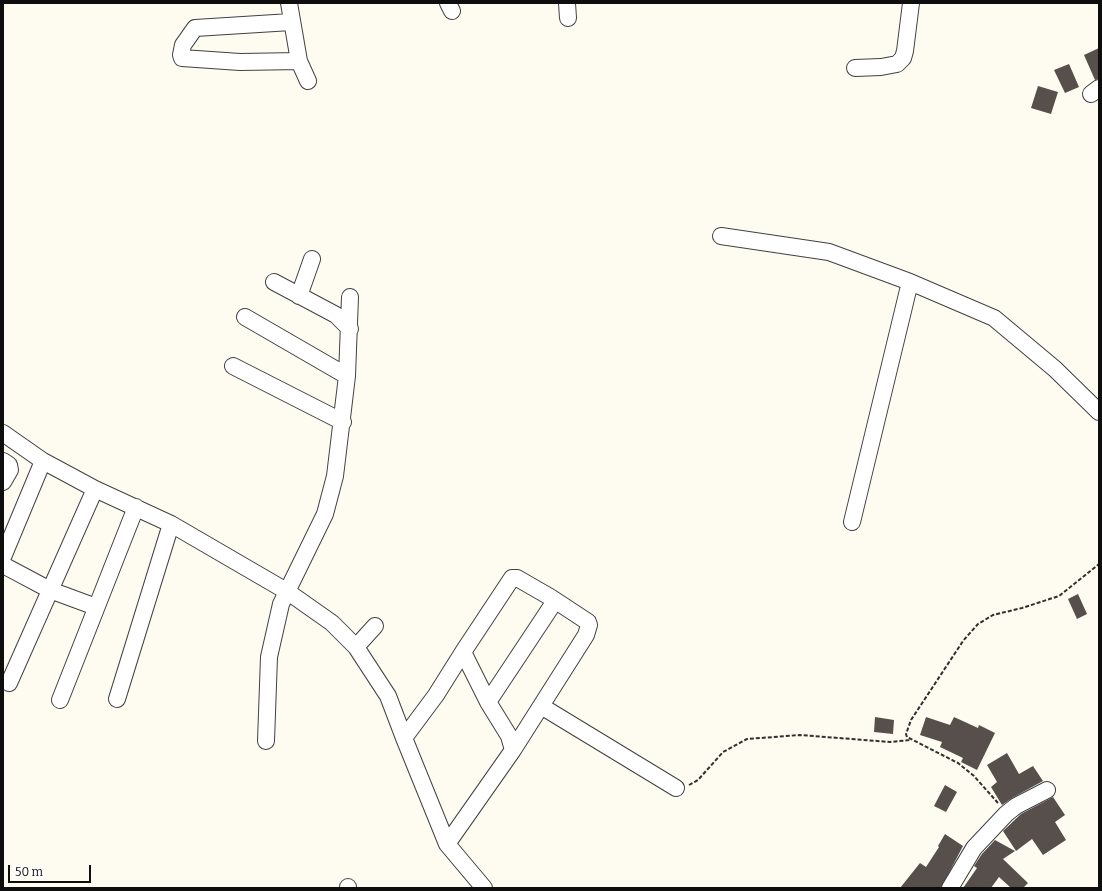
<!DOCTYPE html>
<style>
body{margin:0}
#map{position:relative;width:1102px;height:891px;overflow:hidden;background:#fefbf0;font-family:Bitter,serif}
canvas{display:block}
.frame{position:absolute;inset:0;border:4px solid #0e0e0e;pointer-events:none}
.scale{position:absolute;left:8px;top:865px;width:83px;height:18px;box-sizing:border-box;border:2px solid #0e0e0e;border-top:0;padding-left:5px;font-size:12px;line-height:14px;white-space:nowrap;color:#0e0e0e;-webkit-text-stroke:3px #fff;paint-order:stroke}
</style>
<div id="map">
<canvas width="1102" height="891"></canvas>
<div class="frame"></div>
<div class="scale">50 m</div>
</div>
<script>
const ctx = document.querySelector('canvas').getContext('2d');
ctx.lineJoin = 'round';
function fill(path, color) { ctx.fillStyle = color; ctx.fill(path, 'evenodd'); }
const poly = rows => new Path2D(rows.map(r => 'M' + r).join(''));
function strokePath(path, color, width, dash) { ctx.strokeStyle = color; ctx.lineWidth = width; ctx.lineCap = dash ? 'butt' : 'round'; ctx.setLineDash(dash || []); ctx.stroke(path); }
fill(poly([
 [1099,48,1099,79,1095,80,1084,55],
 [1069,64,1079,87,1065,93,1054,70],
 [1038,86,1058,92,1051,114,1031,108],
 [1078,594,1087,614,1077,619,1068,599],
 [875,717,894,720,893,734,874,732],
 [926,717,950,725,954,717,978,728,979,725,995,733,977,770,961,762,963,758,940,747,942,742,920,735],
 [1007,753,1019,774,1033,766,1043,781,1012,798,1002,805,991,787,997,782,987,765],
 [945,785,957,792,946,812,934,806],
 [1053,797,1065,815,1055,822,1066,840,1043,855,1032,839,1016,851,1003,831,1021,814],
 [945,834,963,846,941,888,900,888,920,863,926,867,939,847,938,846],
 [995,840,1015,851,1003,859,1028,883,1023,888,1011,888,999,877,991,888,963,888,977,868,974,866,982,854]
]), '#564f4b');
const minor = poly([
 [289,3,299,61,308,81],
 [448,3,452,11],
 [567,3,568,18],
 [291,22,195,28,183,45,181,55,182,58,240,62,299,61],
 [855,68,881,67,897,64,903,58,905,51,911,3],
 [1091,94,1099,88],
 [721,236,829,252,910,282,994,318,1055,369,1099,412],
 [274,282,336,315,350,329],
 [299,296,312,259],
 [245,317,347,376],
 [233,366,343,422],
 [3,433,43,461,95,489,171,524,288,592,332,623,356,647,388,696,404,738],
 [3,461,9,465,10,470,3,482],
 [852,522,910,282],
 [3,557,43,461],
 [3,565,50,590,96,607],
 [356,647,375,626],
 [463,652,488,702,509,736,513,750,586,635,589,625,588,622,550,597,517,578,512,578,463,652,436,695,404,738,447,844,484,888],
 [9,683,95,489],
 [117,699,171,524],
 [60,700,136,507],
 [488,702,555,601],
 [541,706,676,788],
 [266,741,269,657,281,604,325,514,335,476,347,376,350,297],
 [447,844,513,750],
 [348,888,348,887],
 [950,888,974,848,1006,814,1016,806,1047,790]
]);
strokePath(minor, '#414141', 18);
strokePath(poly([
 [689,785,698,780,723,752,747,739,800,735,890,742,910,740],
 [998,803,974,776,958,763,907,737,906,734,911,720,963,641,978,624,993,615,1022,608,1059,596,1099,564]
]), '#303030', 2, [4, 2]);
strokePath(minor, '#fff', 16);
</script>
